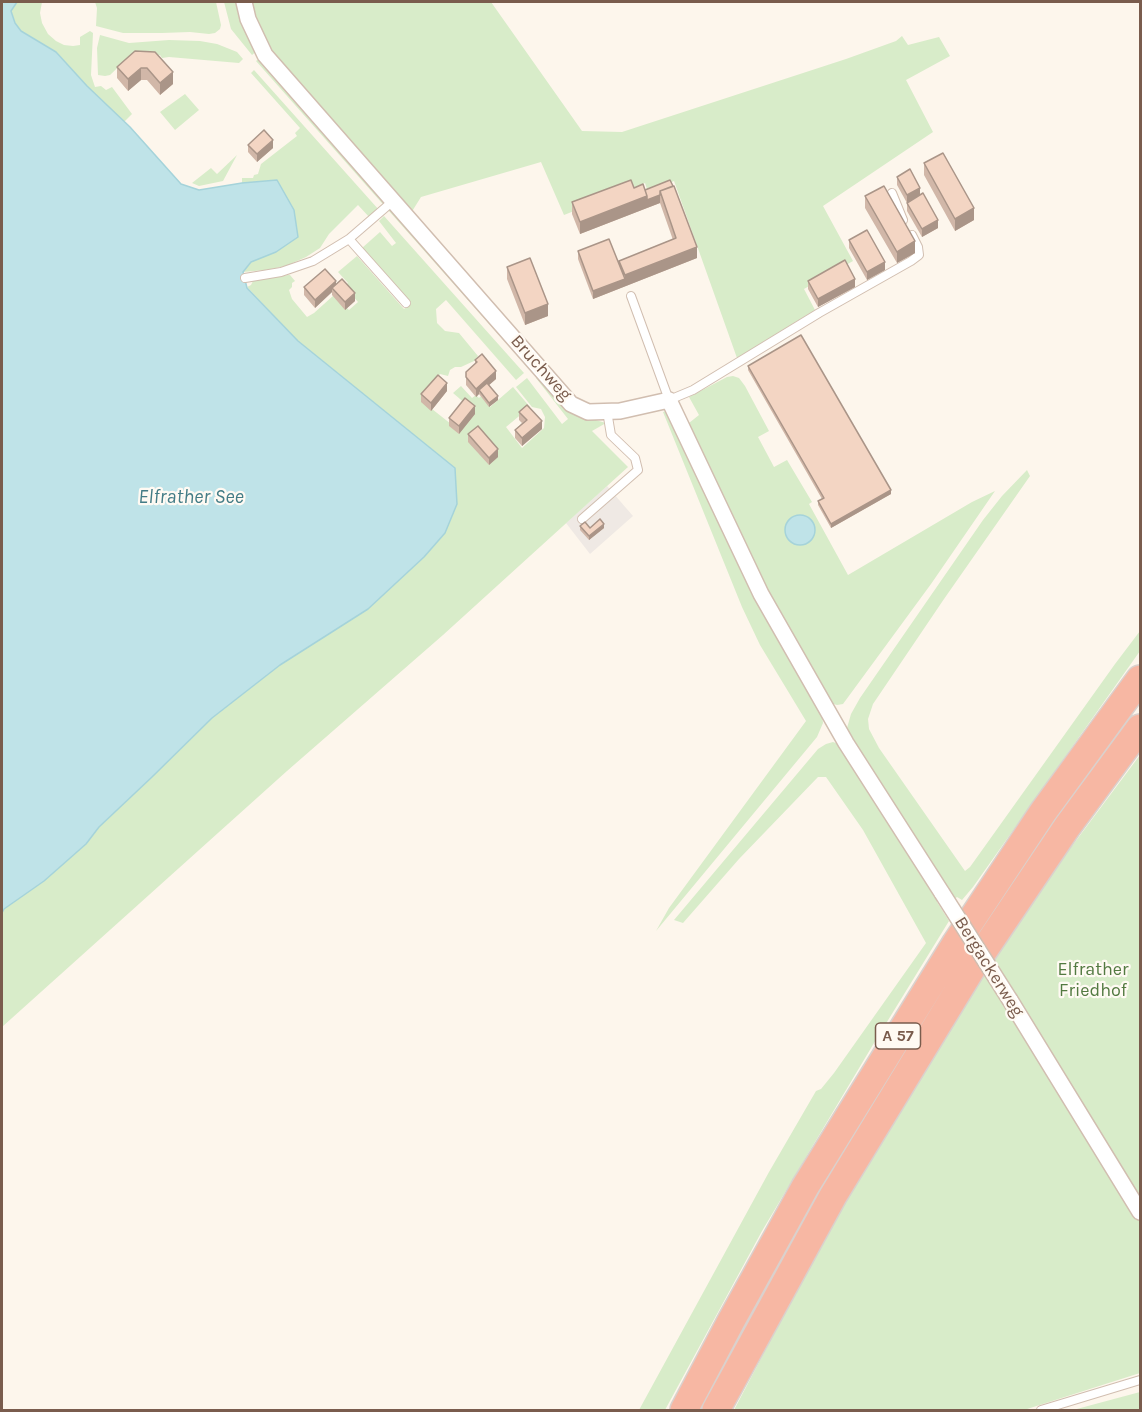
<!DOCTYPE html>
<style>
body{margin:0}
#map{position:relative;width:1142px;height:1412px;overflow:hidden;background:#fdf6ec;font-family:Karla,sans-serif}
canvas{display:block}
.frame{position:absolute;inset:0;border:3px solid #7a5c4d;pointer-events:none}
</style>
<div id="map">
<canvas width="1142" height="1412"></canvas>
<div class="frame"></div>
</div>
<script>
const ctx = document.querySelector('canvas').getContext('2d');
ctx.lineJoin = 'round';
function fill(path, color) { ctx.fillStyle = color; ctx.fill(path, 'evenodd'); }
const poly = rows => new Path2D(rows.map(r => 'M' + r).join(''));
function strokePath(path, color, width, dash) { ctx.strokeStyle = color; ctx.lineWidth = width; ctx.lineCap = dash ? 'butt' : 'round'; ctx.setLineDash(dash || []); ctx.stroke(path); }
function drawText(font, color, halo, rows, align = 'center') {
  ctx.font = font + ' Karla,sans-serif'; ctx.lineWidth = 4.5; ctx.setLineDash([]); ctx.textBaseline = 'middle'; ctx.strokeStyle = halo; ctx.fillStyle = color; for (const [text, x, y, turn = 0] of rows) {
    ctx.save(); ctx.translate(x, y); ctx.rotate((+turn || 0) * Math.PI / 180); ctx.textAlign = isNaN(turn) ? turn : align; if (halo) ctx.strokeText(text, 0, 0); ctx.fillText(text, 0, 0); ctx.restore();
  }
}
fill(poly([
 [607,486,633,516,590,554,566,523]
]), '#efe9e4');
fill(poly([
 [17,2,42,2,40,13,42,23,48,34,56,41,64,45,73,46,80,45,80,37,90,31,93,33,91,75,95,87,101,86,106,90,112,87,132,114,124,122,87,86,56,52,21,31,15,23,11,11],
 [95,2,216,2,221,25,220,29,215,33,209,34,190,32,162,33,123,33,96,26,97,8],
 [224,2,236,2,238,14,258,50,252,55,231,29],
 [252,2,491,2,582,131,622,132,846,59,896,41,902,36,908,45,939,37,950,56,906,80,933,132,823,206,853,261,804,289,815,310,737,358,674,181,648,192,645,183,564,215,541,162,421,197,411,213,269,49,258,22],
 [100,35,129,43,169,40,200,41,217,44,237,52,243,59,239,63,169,57,162,58,160,55,132,54,110,75,105,76,98,75,97,48],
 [261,57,533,364,529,369,256,61],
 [254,70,379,210,370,218,358,205,329,234,320,248,306,257,286,266,265,270,243,272,251,262,277,180,242,183,242,178,253,178,254,175,258,174,261,164,297,136,295,133,300,128,251,73],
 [185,94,199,110,175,130,160,112],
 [237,155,223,181,199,186,192,183,211,168,217,174],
 [384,216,524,373,516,380,446,300,436,309,437,323,445,331,459,333,478,356,474,361,461,367,455,367,450,370,448,376,440,374,435,382,432,409,451,424,467,405,453,393,461,386,472,398,476,395,479,398,481,396,490,407,513,387,530,407,506,427,522,448,544,428,545,417,541,409,532,407,516,387,527,378,562,424,568,419,536,378,541,374,574,414,606,423,592,431,628,467,443,635,287,771,2,1027,2,913,3,909,44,881,86,844,99,827,152,777,212,718,280,665,368,609,424,557,445,533,455,468,298,341,247,287,251,285,253,281,255,280,288,275,290,275,295,281,292,283,292,287,289,290,292,299,307,317,314,313,334,295,349,310,358,302,344,286,348,283,338,272,357,256,404,309,411,303,362,248,380,232,392,246,396,243,379,221],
 [733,376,739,378,745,386,769,431,758,437,774,467,787,460,812,502,809,504,848,575,972,502,995,491,931,584,843,704,837,705,830,703,762,584,689,423,699,415,689,397,727,377],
 [666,411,822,714,823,723,817,737,656,931,669,908,806,721,760,645,742,607,663,412],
 [1027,470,1030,476,944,599,873,704,868,719,869,729,879,748,965,871,970,867,1115,664,1140,631,1140,651,973,887,962,900,957,897,953,900,849,738,847,728,851,714,860,698,983,520,1002,496],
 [833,742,838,744,939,900,937,902,949,921,874,1043,762,1231,665,1410,639,1410,769,1172,816,1091,821,1089,834,1073,926,943,863,830,826,777,818,777,739,859,683,923,674,920,818,749,826,744],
 [1140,755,1140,1373,1024,1410,734,1410,843,1202,1001,941],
 [1140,1392,1140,1410,1073,1410]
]), '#d8ecc9');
const water = poly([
 [2,2,17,2,11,11,15,23,21,31,56,52,87,86,130,127,181,184,199,190,242,183,277,180,294,210,298,237,276,252,251,262,243,272,247,288,298,341,455,468,457,504,445,533,424,557,368,609,280,665,212,718,152,777,99,827,86,844,44,881,4,909,2,913,2,2],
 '785 530a15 15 0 1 1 30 0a15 15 0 1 1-30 0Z'
]);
fill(water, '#bfe3e8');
strokePath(water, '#a5d3da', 1.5);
const lane = poly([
 [892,193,903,220],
 [349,239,406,303],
 [245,278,281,272,313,261,349,239,393,201],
 [631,296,669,400,693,390,819,313,911,261,919,255,918,247,912,235],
 [582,519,638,470,635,458,611,435,607,411],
 [1041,1410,1140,1380]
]);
const street = poly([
 [244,2,248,19,265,55,571,404,588,412,620,411,669,400,761,594,846,743,942,893],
 [1010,1000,1140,1212]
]);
const highway = poly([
 [684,1410,731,1321,805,1187,956,943,1043,812,1140,679],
 [716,1410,833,1196,972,968,1067,827,1140,728]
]);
strokePath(lane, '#d1beb0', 10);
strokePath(street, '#d1beb0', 18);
strokePath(highway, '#dad1cd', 30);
strokePath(lane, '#fff', 8);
strokePath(street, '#fff', 15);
strokePath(highway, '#f7b7a3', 27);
const streetBridge = poly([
 [942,893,1010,1000]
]);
strokePath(streetBridge, '#d1beb0', 18, []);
strokePath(streetBridge, '#fff', 15);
fill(poly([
 [135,51,173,84,160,95,147,80,141,80,128,91,117,78,117,67],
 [248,145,273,148,257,162,248,152],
 [924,163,974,220,955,231,924,175],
 [897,177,920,195,938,228,922,237,907,211,907,203,897,185],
 [670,180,697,258,593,299,578,259,578,251,619,264,619,261,673,240,660,203,580,234,572,214,572,202,634,188,645,190],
 [865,196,915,253,897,263,865,208],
 [849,240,885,270,867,280,849,248],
 [507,267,548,316,525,325,507,279],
 [808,281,855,287,818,307,808,289],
 [336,284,355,301,345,310,332,295,332,292,315,308,304,295,304,287],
 [475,360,496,379,488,386,498,400,489,407,479,394,476,397,466,385,466,372,475,364],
 [748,366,891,494,831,528,818,505,818,501,822,499,748,370],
 [447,391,431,411,421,402,421,394],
 [519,412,542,429,522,446,515,438,515,430,522,423,519,420],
 [475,414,459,434,449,426,449,418],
 [468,434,498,457,489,465,468,442],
 [580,526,590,528,604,528,589,540,580,530]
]), '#d1b7a8');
fill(poly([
 [141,68,141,80,128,91,128,79],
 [173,72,173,84,160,95,160,83],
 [273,140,273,148,257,162,257,154],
 [920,188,920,196,907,203,907,195],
 [660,195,660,203,647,208,647,200],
 [647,196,647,208,580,234,580,222],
 [974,208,974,220,955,231,955,219],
 [938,220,938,228,922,237,922,229],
 [915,241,915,253,897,263,897,252],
 [697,247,697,258,593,299,593,291,625,279,625,275],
 [885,262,885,270,867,280,867,272],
 [855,279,855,287,818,307,818,299],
 [336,281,336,289,332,288,332,292,315,308,315,300],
 [355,293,355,301,345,310,345,302],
 [548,304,548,316,525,325,525,313],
 [496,371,496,379,481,392,479,390,479,394,476,397,476,389],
 [447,383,447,391,431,411,431,403],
 [498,396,498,400,489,407,489,403],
 [475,406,475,414,459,434,459,426],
 [542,421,542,429,522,446,522,438],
 [498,449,498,457,489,465,489,458],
 [891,490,891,494,831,528,831,524],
 [604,524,604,528,589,540,589,536]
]), '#aa9588');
const building = poly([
 [135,51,155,52,173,72,160,83,147,68,141,68,128,79,117,67,135,51],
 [264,130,273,140,257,154,248,145,264,130],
 [943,153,974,208,955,219,924,163,943,153],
 [910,169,920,188,907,195,897,177,910,169],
 [631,180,634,188,643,184,647,196,580,222,572,202,631,180],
 [670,180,673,186,660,191,660,195,647,200,647,196,645,190,670,180],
 [674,186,697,247,625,275,619,261,676,238,660,191,674,186],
 [884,186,915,241,897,252,865,196,884,186],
 [923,193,938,220,922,229,907,203,923,193],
 [867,230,885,262,867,272,849,240,867,230],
 [609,239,625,279,593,291,578,251,609,239],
 [530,258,548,304,525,313,507,267,530,258],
 [845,260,855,279,818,299,808,281,845,260],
 [325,269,336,281,315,300,304,287,325,269],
 [342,279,355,293,345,302,332,288,342,279],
 [801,335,891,490,831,524,818,501,824,498,748,366,801,335],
 [482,354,496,371,476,389,466,377,466,372,477,362,475,360,482,354],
 [438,375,447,383,431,403,421,394,438,375],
 [487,383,498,396,489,403,479,390,487,383],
 [465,398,475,406,459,426,449,418,465,398],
 [527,405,542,421,522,438,515,430,527,420,519,412,527,405],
 [478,426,498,449,489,458,468,434,478,426],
 [600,519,604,524,589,536,580,526,585,522,590,528,600,519]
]);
fill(building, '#f3d5c3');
strokePath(building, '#aa9588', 1.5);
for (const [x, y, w] of [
 [898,1036,45]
]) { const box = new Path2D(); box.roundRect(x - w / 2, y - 13, w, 26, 4.5); ctx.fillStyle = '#fffaf3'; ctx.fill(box); strokePath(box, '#7a5c4d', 1.5); }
drawText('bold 16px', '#7a5c4d', null, [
 ["A 57",898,1036]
]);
drawText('18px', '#7a5c4d', '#fffaf3', [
 ["Bruchweg",541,368,48],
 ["Bergackerweg",989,967,58]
]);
drawText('18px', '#537a41', '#fffaf3', [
 ["Elfrather",1093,970],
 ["Friedhof",1093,991]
]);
drawText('italic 20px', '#437c86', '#fffaf3', [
 ["Elfrather See",191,497]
]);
</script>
